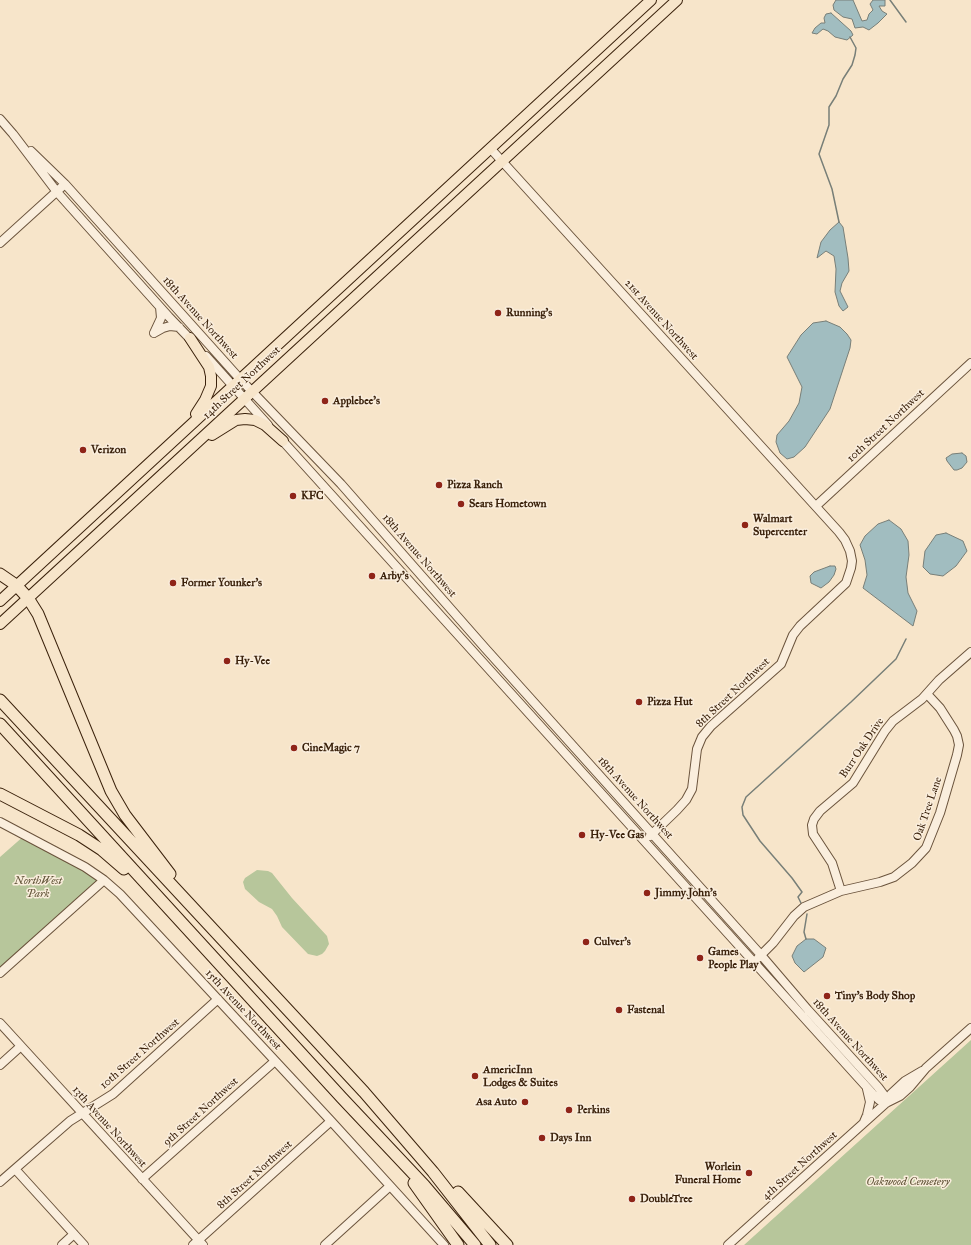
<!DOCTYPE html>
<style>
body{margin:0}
canvas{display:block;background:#f7e5ca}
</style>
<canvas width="971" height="1245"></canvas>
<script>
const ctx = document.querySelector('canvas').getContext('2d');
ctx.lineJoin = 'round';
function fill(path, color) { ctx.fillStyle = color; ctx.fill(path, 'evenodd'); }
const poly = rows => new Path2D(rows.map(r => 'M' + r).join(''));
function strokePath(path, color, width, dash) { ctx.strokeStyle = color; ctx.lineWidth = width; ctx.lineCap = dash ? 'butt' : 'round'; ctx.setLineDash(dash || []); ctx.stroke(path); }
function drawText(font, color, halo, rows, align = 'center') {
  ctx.font = font + ' "IM FELL Great Primer",serif'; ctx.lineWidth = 3; ctx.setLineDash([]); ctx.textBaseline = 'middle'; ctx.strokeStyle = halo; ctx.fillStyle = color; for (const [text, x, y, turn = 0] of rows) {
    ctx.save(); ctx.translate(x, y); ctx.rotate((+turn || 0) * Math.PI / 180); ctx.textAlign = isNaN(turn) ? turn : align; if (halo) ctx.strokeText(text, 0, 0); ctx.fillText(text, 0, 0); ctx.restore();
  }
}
fill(poly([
 [25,835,104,880,0,973,0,857],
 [257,870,268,871,272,873,292,898,327,936,329,944,325,951,322,954,317,956,308,954,282,927,277,916,272,909,259,902,245,889,243,882,245,878],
 [971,1040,971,1245,744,1245]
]), '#b7c69b');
const water = poly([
 [836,0,853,0,862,21,867,20,869,14,873,10,870,4,873,0,885,0,885,6,879,6,882,11,887,14,878,23,869,30,863,27,855,28,852,19,843,17,834,10,833,5,836,0],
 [831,13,851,31,853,35,847,40,835,37,828,31,823,29,817,34,812,33,815,28,821,23,825,23,824,18,826,14,831,13],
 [839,222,843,227,848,258,849,271,842,283,840,291,848,307,843,311,839,306,835,292,836,269,834,256,826,251,817,258,821,242,830,230,839,222],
 [826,321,840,327,847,334,851,340,850,348,830,409,805,447,794,457,787,459,780,453,776,442,777,435,789,421,799,403,802,387,787,357,801,335,813,323,826,321],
 [962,453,966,456,967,462,962,468,957,470,954,470,947,461,946,458,952,454,962,453],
 [889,520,901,529,908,541,909,555,906,577,908,593,917,611,913,626,863,588,867,575,865,560,860,545,865,536,878,524,889,520],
 [946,533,963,541,967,551,956,566,943,576,930,574,923,567,925,551,936,535,946,533],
 [830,566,835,566,836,569,834,575,829,582,821,588,811,583,810,576,814,572,830,566],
 [806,939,814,939,826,948,823,957,804,972,795,963,792,956,797,946,806,939]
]);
fill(water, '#a1bdc0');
strokePath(water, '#787f78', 1);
strokePath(poly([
 [890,0,906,22],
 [839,222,832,189,819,154,829,125,829,107,836,96,843,79,852,65,855,55,856,48,850,37],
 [801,903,798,897,802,892,792,878,760,841,743,815,742,807,746,797,851,702,896,659,906,639],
 [806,939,804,932,807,914]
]), '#787f78', 1.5);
const minor = poly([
 [0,119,13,134,57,192,169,317,193,342],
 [490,148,839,532,845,540,850,551,852,561,851,568,846,583,800,626,793,635,781,664,711,726,702,737,697,749,692,789,686,800,677,810,650,836],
 [31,151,65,184,240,379,341,484,485,648,761,955,808,1010,878,1087,884,1095,886,1103],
 [0,243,65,184],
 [154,333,161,318,160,307],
 [154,333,163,328,170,326,179,327],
 [206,356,268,425],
 [280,438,873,1094,879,1100,886,1103],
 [816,506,971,363],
 [0,822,85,867,104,880,120,894,331,1121,444,1245],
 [841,891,832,863,813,834,812,825,814,819,820,811,853,783,885,731,893,721,922,699,939,680,971,652],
 [758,958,773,943,794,916,804,907,841,891,880,882,894,877,912,863,926,848,940,813,957,755,959,745,957,736,954,730,940,708,927,694],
 [0,973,104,880],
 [0,1023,203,1245],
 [0,1065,21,1046],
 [886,1103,891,1094,905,1081,922,1071],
 [864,1122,867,1115,870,1102,867,1089],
 [15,1169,84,1245],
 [142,1179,275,1061],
 [0,1182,70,1121,113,1094,218,999],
 [62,1245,74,1234],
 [193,1245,331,1121],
 [325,1245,390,1186],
 [728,1245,886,1103,900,1096,910,1087,926,1068,971,1028]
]);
const major = poly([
 [190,338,209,367,211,376,211,386,205,400,196,414],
 [212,435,236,420,245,419,255,420,265,425,283,441],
 [0,601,651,0],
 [0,624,677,0]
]);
const highway = poly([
 [0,574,16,585,28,598,38,614,111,791,125,815,170,874],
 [0,700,364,1092,433,1172,490,1245],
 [0,724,342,1098,424,1185,475,1245],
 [0,794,79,835,102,850,124,869],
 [414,1183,458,1245],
 [458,1192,507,1245]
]);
strokePath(minor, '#6a533c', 10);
strokePath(major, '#3b220c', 12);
strokePath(highway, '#3b220c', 13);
strokePath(minor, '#faeedd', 8);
strokePath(major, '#f7e5ca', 10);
strokePath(highway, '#f7e5ca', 11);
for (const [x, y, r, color] of [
 [498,313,4,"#8f2418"],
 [325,401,4,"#8f2418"],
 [83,450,4,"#8f2418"],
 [439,485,4,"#8f2418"],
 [293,496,4,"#8f2418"],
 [461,504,4,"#8f2418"],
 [745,525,4,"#8f2418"],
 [372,576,4,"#8f2418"],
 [173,583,4,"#8f2418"],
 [227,661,4,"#8f2418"],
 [639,702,4,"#8f2418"],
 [294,748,4,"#8f2418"],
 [582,835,4,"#8f2418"],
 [647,893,4,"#8f2418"],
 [586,942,4,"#8f2418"],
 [700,958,4,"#8f2418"],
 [827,996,4,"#8f2418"],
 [619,1010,4,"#8f2418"],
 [475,1076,4,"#8f2418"],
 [525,1102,4,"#8f2418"],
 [569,1110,4,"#8f2418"],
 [542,1138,4,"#8f2418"],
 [749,1173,4,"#8f2418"],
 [632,1199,4,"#8f2418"]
]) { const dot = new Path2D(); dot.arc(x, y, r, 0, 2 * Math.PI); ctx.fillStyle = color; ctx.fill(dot); strokePath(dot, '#faeedd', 1.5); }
drawText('bold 11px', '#3b220c', '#faeedd', [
 ["Running's",506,313],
 ["Applebee's",333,401],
 ["Verizon",91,450],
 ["Pizza Ranch",447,485],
 ["KFC",301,496],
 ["Sears Hometown",469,504],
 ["Walmart",753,519],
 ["Supercenter",753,532],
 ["Arby's",380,576],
 ["Former Younker's",181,583],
 ["Hy-Vee",235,661],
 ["Pizza Hut",647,702],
 ["CineMagic 7",302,748],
 ["Hy-Vee Gas",590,835],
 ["Jimmy John's",655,893],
 ["Culver's",594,942],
 ["Games",708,952],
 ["People Play",708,965],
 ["Tiny's Body Shop",835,996],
 ["Fastenal",627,1010],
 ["AmericInn",483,1070],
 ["Lodges & Suites",483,1083],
 ["Asa Auto",517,1102,"right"],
 ["Perkins",577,1110],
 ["Days Inn",550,1138],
 ["Worlein",741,1167,"right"],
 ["Funeral Home",741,1180,"right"],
 ["DoubleTree",640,1199]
], 'left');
drawText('11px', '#3b220c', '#faeedd', [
 ["18th Avenue Northwest",200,318,48],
 ["21st Avenue Northwest",661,320,48],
 ["14th Street Northwest",242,383,-43],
 ["10th Street Northwest",886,426,-43],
 ["18th Avenue Northwest",419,556,49],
 ["8th Street Northwest",733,693,-43],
 ["Burr Oak Drive",862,748,-56],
 ["18th Avenue Northwest",635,798,48],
 ["Oak Tree Lane",928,809,-71],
 ["15th Avenue Northwest",243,1010,47],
 ["18th Avenue Northwest",850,1040,48],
 ["10th Street Northwest",140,1054,-41],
 ["9th Street Northwest",201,1112,-42],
 ["13th Avenue Northwest",109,1127,48],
 ["4th Street Northwest",800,1166,-42],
 ["8th Street Northwest",255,1175,-42]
]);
drawText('italic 11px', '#605337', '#faeedd', [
 ["NorthWest",38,881],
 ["Park",38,894],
 ["Oakwood Cemetery",908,1182]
]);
</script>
